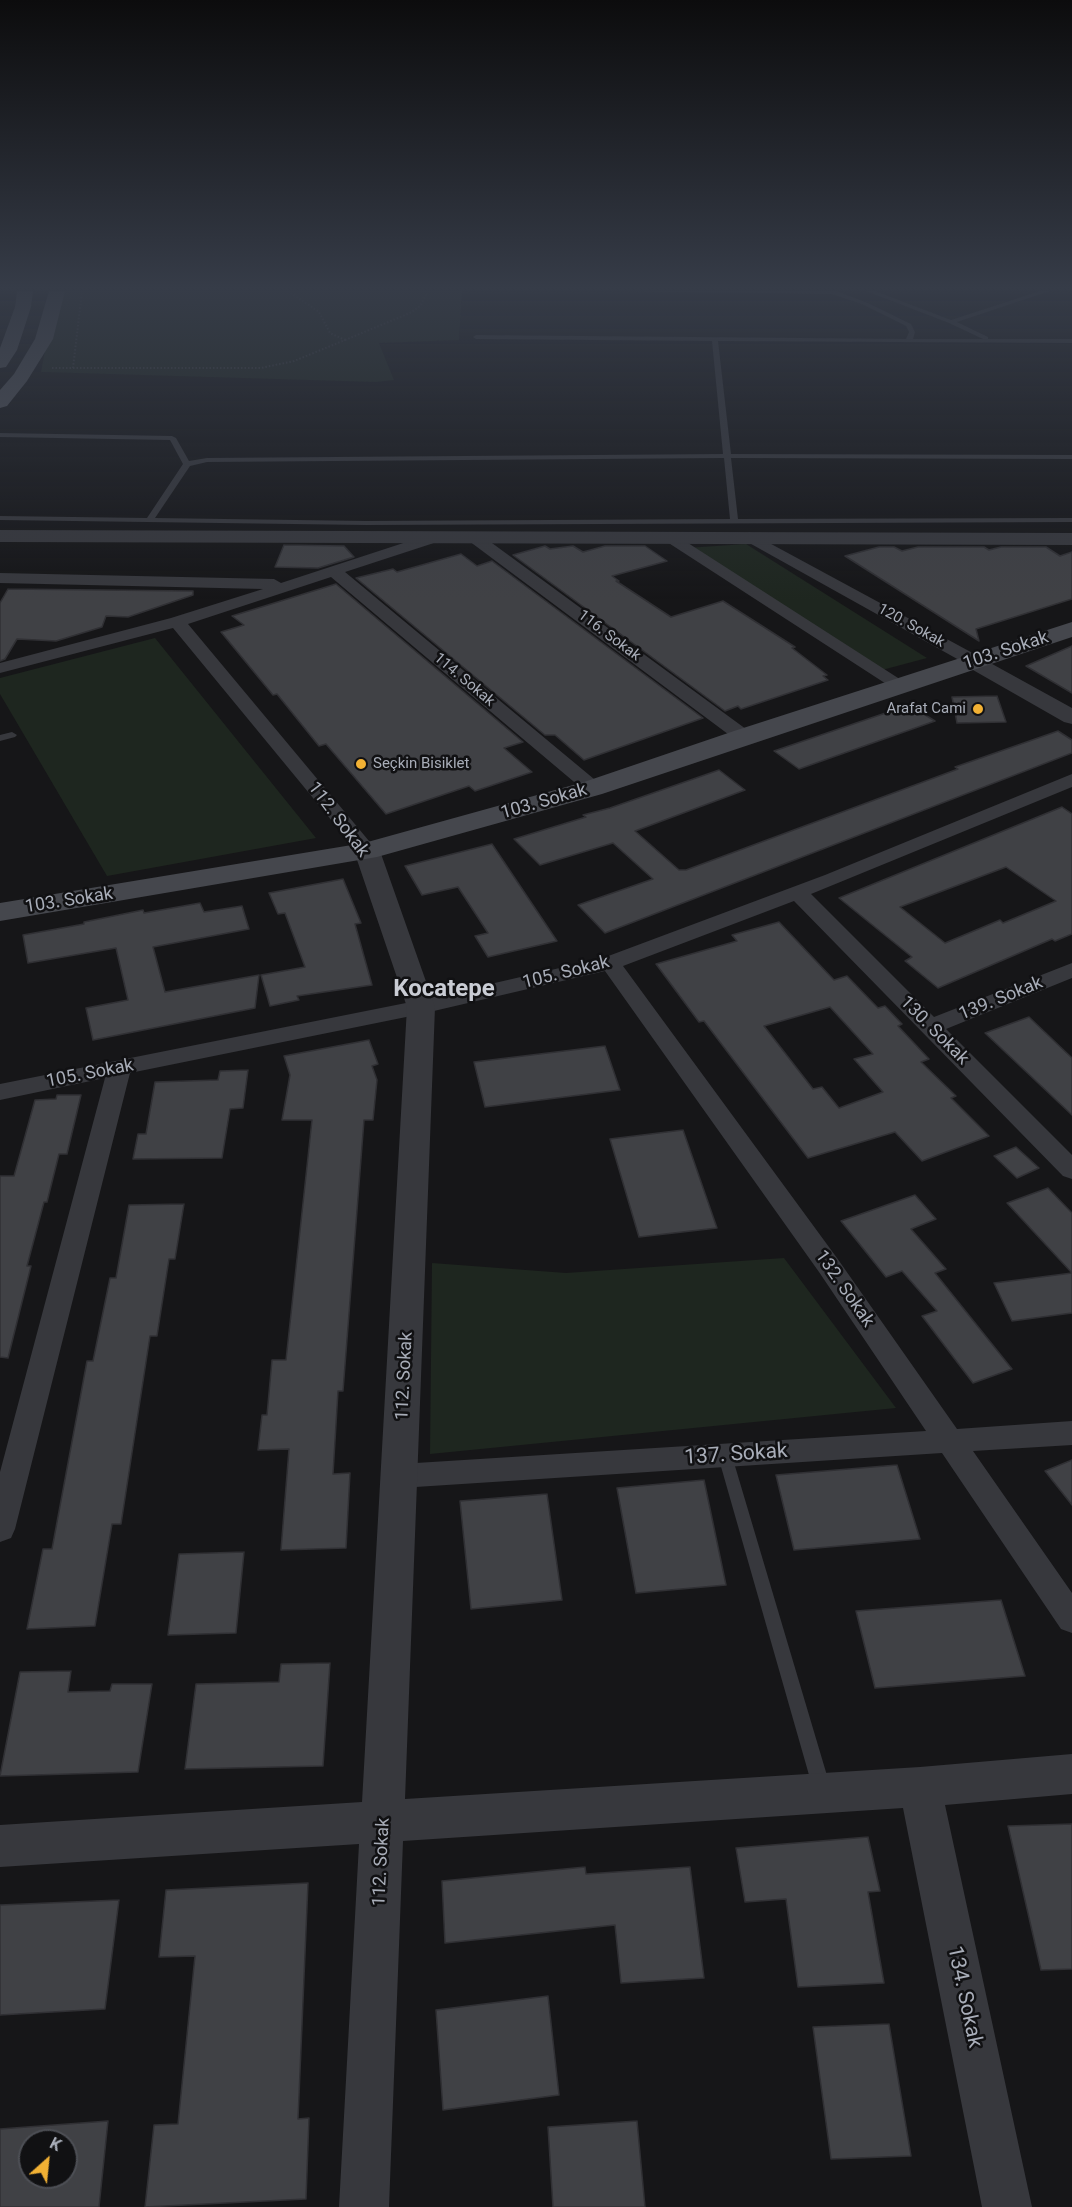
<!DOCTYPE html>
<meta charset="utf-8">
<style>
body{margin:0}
#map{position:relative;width:1072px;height:2207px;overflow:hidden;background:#161618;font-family:Roboto,sans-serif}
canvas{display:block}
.north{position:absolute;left:18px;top:2129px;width:60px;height:60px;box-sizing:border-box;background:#111113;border:2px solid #4d4f55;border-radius:50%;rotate:27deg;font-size:16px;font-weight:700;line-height:24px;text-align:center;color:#a8adb8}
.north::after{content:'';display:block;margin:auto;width:21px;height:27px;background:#f2b134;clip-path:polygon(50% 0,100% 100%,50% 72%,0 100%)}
</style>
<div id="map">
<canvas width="1072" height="2207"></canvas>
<div class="north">K</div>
</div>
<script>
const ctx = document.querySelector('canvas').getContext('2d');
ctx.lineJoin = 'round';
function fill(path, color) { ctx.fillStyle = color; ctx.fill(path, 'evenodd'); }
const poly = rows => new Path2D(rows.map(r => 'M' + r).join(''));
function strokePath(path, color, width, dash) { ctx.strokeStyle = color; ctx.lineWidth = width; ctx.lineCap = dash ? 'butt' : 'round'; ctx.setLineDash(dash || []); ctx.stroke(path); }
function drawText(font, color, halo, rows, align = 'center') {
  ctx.font = font + ' Roboto,sans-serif'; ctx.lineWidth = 5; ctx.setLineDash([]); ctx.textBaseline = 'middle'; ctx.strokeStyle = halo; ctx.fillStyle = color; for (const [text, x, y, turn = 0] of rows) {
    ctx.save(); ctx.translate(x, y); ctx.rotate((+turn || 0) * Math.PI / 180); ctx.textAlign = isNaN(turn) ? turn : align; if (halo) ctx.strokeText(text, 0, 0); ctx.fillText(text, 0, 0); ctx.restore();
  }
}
fill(poly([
 [56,291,462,291,459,340,379,343,394,380,376,382,41,372],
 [746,544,927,658,882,670,686,548],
 [155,638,316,838,107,876,0,694,0,678],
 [784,1258,896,1408,430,1454,432,1263,566,1273]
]), '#1e261f');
const building = poly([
 [284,545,344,546,354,557,318,568,275,567,284,545],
 [545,546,550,549,573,546,583,552,605,546,645,546,667,561,612,576,619,581,616,581,671,617,723,601,795,647,792,648,827,675,823,676,828,680,741,709,738,706,725,711,513,555,545,546],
 [879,547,894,547,902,551,918,547,984,547,989,550,1001,547,1046,547,1060,556,1072,552,1072,599,976,629,979,641,845,556,879,547],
 [461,554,477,566,492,561,703,718,584,760,555,735,545,735,356,578,393,569,397,572,461,554],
 [336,584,523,742,504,748,532,772,475,791,469,786,386,814,326,744,319,746,277,694,273,695,221,632,244,625,232,616,336,584],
 [8,589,193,591,193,595,128,617,106,616,102,627,56,641,17,639,5,659,0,661,0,603,8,589],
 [1072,646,1072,693,1026,666,1072,646],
 [997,696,1006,722,957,723,952,697,997,696],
 [909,705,935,721,799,769,774,751,909,705],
 [1058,731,1072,740,1072,753,605,933,578,905,653,879,613,843,540,865,514,839,586,817,583,815,610,808,719,770,745,790,635,831,679,870,686,870,958,769,955,767,1058,731],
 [1062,807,1072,814,1072,934,1055,941,1052,939,938,988,905,961,912,957,839,898,1062,807],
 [1006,867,1056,901,1003,923,1000,920,945,943,900,907,1006,867],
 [492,844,557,941,488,957,475,936,488,933,458,887,422,895,405,866,492,844],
 [343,879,361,923,355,924,372,985,297,996,299,1000,270,1006,261,975,305,967,285,913,278,914,269,893,343,879],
 [200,903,204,912,242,906,249,929,153,947,165,992,259,975,255,1008,93,1040,86,1008,128,1000,116,948,28,963,23,935,84,924,84,922,143,910,144,913,200,903],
 [779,922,834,980,847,976,878,1008,885,1006,902,1024,898,1026,929,1059,921,1062,956,1096,951,1098,989,1136,922,1161,895,1132,808,1158,704,1021,699,1022,656,964,737,941,732,935,779,922],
 [830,1007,873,1054,854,1059,883,1092,839,1108,822,1087,813,1089,764,1026,830,1007],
 [1029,1017,1072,1058,1072,1115,985,1033,1029,1017],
 [369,1040,378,1064,372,1066,377,1080,373,1120,364,1120,343,1391,338,1391,333,1474,350,1473,346,1548,281,1550,289,1449,258,1450,262,1415,267,1415,272,1360,286,1360,312,1120,282,1120,290,1075,284,1056,369,1040],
 [605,1046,620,1090,485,1107,474,1062,605,1046],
 [248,1070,243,1108,230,1109,222,1158,133,1159,138,1134,146,1134,155,1082,218,1080,220,1071,248,1070],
 [57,1095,81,1095,67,1154,59,1154,47,1202,44,1202,27,1266,31,1266,8,1358,0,1357,0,1176,14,1176,35,1100,56,1099,57,1095],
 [683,1130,717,1228,639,1237,610,1139,683,1130],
 [1016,1147,1039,1168,1017,1178,994,1156,1016,1147],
 [1048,1188,1072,1213,1072,1313,1012,1321,994,1283,1072,1273,1007,1203,1048,1188],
 [915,1195,936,1219,911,1229,946,1269,935,1273,1012,1369,973,1383,922,1316,937,1311,902,1271,886,1277,841,1221,915,1195],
 [184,1204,175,1259,169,1259,157,1336,150,1336,121,1524,112,1524,95,1626,27,1629,43,1549,52,1549,87,1361,93,1361,110,1278,116,1278,129,1205,184,1204],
 [1072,1460,1072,1505,1045,1471,1072,1460],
 [897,1465,920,1539,794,1550,776,1475,897,1465],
 [704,1480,726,1585,636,1593,617,1488,704,1480],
 [547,1494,562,1600,471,1609,460,1501,547,1494],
 [244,1552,236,1633,168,1635,179,1554,244,1552],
 [1001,1600,1025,1676,875,1688,856,1611,1001,1600],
 [330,1663,323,1766,185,1769,196,1684,279,1682,281,1664,330,1663],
 [71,1671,68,1692,110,1691,112,1684,152,1684,138,1772,0,1776,20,1672,71,1671],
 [1072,1824,1072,1969,1041,1970,1008,1826,1072,1824],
 [868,1837,880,1891,868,1892,884,1983,798,1987,786,1899,745,1902,736,1848,868,1837],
 [585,1867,586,1874,690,1867,704,1978,621,1983,615,1925,445,1943,442,1881,585,1867],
 [308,1883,298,2119,309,2118,306,2199,145,2207,154,2125,178,2124,195,1956,159,1957,166,1890,308,1883],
 [119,1900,105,2009,0,2015,0,1905,119,1900],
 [548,1996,559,2095,443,2110,436,2010,548,1996],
 [889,2024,911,2156,831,2159,813,2027,889,2024],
 [108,2121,99,2207,0,2207,0,2129,108,2121],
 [30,2141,66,2141,66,2177,30,2177,30,2141],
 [637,2121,645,2207,553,2207,548,2127,637,2121]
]);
fill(building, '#404145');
strokePath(building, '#303034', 1.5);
strokePath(poly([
 [345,340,410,313,420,306,426,295,424,291],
 [52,368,261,368,294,361,345,340,330,333,319,312,288,291],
 [73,368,82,291]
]), '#3d3f44', 2, [1.5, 2]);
fill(poly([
 [617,291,836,291,868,303,911,324,915,332,913,339,983,339,949,323,866,291,875,291,951,320,1040,291,1050,291,957,322,988,337,988,339,1072,339,1072,343,718,341,731,454,1072,455,1072,459,731,458,738,519,1072,518,1072,522,366,525,0,520,0,516,147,518,183,464,170,440,0,437,0,433,172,436,176,438,189,461,207,458,723,454,712,341,476,339,473,337,476,335,906,339,909,332,906,326,864,305,832,294,617,291],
 [724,458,730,519,366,521,155,518,190,466,207,462,724,458],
 [12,732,17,735,15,737,0,741,0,735,12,732],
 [725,1450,730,1452,732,1456,831,1789,828,1795,822,1797,816,1795,813,1789,718,1456,720,1452,725,1450]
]), '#37383d');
fill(poly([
 [669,532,674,534,909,685,906,689,894,689,664,540,661,537,669,532],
 [749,532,980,657,983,661,980,665,968,665,744,540,741,537,749,532],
 [434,533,440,535,442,538,440,541,345,572,600,784,603,788,600,792,586,792,331,577,188,624,374,847,377,851,374,855,360,855,173,628,0,673,0,663,171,618,263,589,0,583,0,573,274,579,281,583,434,533],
 [475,533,481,535,750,732,752,736,750,740,736,740,469,541,467,538,469,535,475,533],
 [1072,774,1072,787,811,894,934,1017,1072,963,1072,978,946,1029,1072,1155,1072,1179,1063,1176,794,901,623,966,837,1258,957,1429,1072,1421,1072,1445,973,1451,1072,1593,1072,1633,1061,1629,942,1453,400,1488,390,1485,385,1476,390,1467,400,1464,926,1431,819,1272,605,971,421,1014,130,1073,15,1529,11,1538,0,1542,0,1472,105,1078,0,1100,0,1084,421,1000,603,958,825,875,1072,774]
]), '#37383d');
fill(poly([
 [0,530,1072,533,1072,545,0,542,0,530],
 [974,654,1072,708,1072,724,1064,722,966,666,963,661,966,656,974,654],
 [367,843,376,846,380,851,435,1007,405,1799,920,1767,1072,1754,1072,1794,945,1805,1032,2207,982,2207,903,1808,403,1841,389,2207,339,2207,359,1844,0,1867,0,1825,362,1802,407,1007,354,851,358,846,367,843]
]), '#37383d');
fill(poly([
 [1072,622,1072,637,602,794,377,857,0,921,0,903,364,843,584,782,734,731,1072,622]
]), '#45474d');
fill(poly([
 [17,291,33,291,31,307,17,350,6,367,0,368,0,348,15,307,17,291],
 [49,291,65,291,53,339,27,381,7,406,0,408,0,390,14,374,35,339,49,291]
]), '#53555c');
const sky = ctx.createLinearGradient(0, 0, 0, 600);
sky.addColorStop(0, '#0c0c0d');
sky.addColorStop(0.48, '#363c48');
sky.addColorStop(1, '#363c4800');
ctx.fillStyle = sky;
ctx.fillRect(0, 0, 1072, 600);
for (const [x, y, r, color] of [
 [978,709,6,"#f2b134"],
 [361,764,6,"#f2b134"]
]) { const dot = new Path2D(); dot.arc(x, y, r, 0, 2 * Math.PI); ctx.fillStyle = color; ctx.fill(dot); strokePath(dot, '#111113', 2); }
drawText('15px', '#a8adb8', '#111113', [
 ["120. Sokak",911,626,29],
 ["116. Sokak",609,636,37],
 ["114. Sokak",464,680,40]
]);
drawText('15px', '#a8adb8', '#111113', [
 ["Arafat Cami",966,709],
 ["Seçkin Bisiklet",373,764,"left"]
], 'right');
drawText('18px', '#a8adb8', '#111113', [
 ["103. Sokak",1006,651,-18],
 ["103. Sokak",544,802,-16],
 ["112. Sokak",338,820,53],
 ["103. Sokak",69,901,-9],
 ["105. Sokak",566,973,-14],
 ["139. Sokak",1001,999,-22],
 ["130. Sokak",934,1031,45],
 ["105. Sokak",90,1074,-11],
 ["132. Sokak",844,1289,55],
 ["112. Sokak",405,1376,-87],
 ["112. Sokak",382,1862,-87]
]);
drawText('21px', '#a8adb8', '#111113', [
 ["137. Sokak",736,1455,-4],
 ["134. Sokak",964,1997,78]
]);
drawText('bold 24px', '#c9ccd4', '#111113', [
 ["Kocatepe",444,990]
]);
</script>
